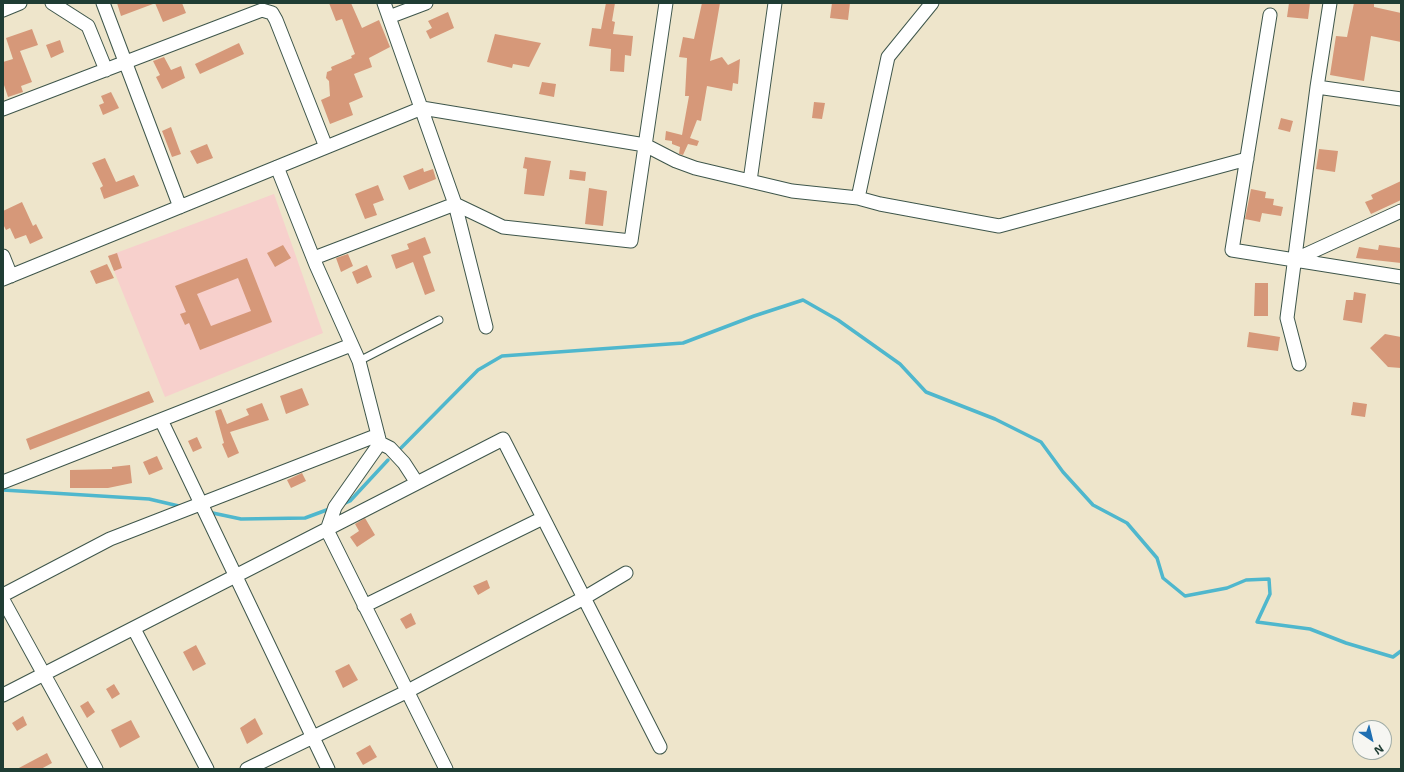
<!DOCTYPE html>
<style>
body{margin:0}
#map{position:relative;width:1404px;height:772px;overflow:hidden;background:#eee5cb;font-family:"Shantell Sans",sans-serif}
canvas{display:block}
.frame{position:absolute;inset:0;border:4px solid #1f3d34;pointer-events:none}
.north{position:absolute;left:1352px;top:720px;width:40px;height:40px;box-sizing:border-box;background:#f6f6f2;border:1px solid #a0aca6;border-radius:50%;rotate:145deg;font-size:11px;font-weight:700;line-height:16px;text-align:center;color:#1f3d34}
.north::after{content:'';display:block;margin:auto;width:14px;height:18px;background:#1f6fb2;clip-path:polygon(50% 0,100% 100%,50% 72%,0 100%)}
</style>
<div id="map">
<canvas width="1404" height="772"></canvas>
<div class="frame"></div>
<div class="north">N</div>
</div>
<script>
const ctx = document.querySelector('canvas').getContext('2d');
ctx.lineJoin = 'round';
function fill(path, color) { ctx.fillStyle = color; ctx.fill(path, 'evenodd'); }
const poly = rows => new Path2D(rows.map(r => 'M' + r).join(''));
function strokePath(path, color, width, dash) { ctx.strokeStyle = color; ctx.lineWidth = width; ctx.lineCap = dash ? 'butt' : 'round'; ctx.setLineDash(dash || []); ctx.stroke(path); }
fill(poly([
 [274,194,323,333,165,397,108,256]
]), '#f7d0cc');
strokePath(poly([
 [401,448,478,370,502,356,683,343,754,316,803,300,838,320,900,364,926,392,995,419,1041,442,1063,472,1093,505,1127,523,1157,558,1163,578,1185,596,1227,588,1246,580,1269,579,1270,594,1257,622,1310,629,1346,643,1393,657,1401,651],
 [3,490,149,499,183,507],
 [343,504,350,501,388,460],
 [208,512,241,519,305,518,332,508]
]), '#4fb7cd', 3.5);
fill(poly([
 [117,3,153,3,153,4,121,16],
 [155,3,182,3,186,13,163,22],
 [329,3,351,3,362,28,379,20,390,47,369,58,372,67,354,74,363,97,349,103,353,115,330,124,321,100,330,96,329,81,326,78,327,72,332,70,331,67,352,58,351,56,355,54,342,19,336,21],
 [606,3,615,3,612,21,615,22,613,34,633,36,631,56,625,55,624,72,610,71,611,49,589,46,592,28,601,29],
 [702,3,720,3,710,61,722,57,728,65,740,59,738,84,733,83,732,91,707,86,701,121,697,120,690,138,699,141,697,146,688,144,683,155,679,154,680,147,672,144,672,141,665,140,666,131,682,135,689,96,685,96,687,58,679,57,683,37,694,39],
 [832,3,850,3,848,20,830,18],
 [1289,3,1310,3,1308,19,1287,17],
 [1354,3,1374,3,1374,7,1401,13,1401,42,1371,36,1364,81,1330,75,1336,36,1347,37],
 [448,12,454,28,430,39,426,31,432,28,428,21],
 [32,29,38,45,20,51,32,82,21,86,23,92,8,97,3,82,3,62,13,59,6,38],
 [495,34,541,43,529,67,513,64,512,68,487,62],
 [60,40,64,52,51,58,46,45],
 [239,43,244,54,200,74,195,64],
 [164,57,171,70,181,66,185,78,162,89,156,77,160,75,153,61],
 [542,82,556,84,554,97,539,94],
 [111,92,119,108,103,115,99,105,104,103,101,96],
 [814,102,825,103,822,119,812,118],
 [1281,118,1293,121,1290,132,1278,129],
 [171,127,181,154,172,157,162,131],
 [207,144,213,158,197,164,190,151],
 [1319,149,1338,151,1335,172,1316,169],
 [525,157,551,161,544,196,524,194,527,169,523,168],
 [105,158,116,182,134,175,139,186,104,199,100,188,103,186,92,163],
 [423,168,424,172,433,169,436,179,409,190,403,176],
 [570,170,586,172,585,181,569,179],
 [1401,181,1401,200,1371,214,1365,202,1373,199,1371,195],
 [378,185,384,200,373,204,377,215,365,219,355,194],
 [589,188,607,191,603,226,585,224],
 [1251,189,1266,192,1265,198,1274,199,1273,205,1283,207,1281,216,1262,213,1260,222,1245,219],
 [22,202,33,226,36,224,43,238,30,244,26,235,15,239,10,228,6,230,3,224,3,211],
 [425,237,431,253,423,256,435,291,425,295,413,262,396,269,391,255,409,249,407,244],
 [283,245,291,258,275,267,267,253],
 [1379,245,1401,248,1401,263,1356,258,1359,247,1378,250],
 [117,253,122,268,114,271,108,256],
 [348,254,353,266,341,272,336,258],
 [247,258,272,322,200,350,189,323,185,325,180,314,186,312,175,286],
 [238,278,251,311,211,326,197,294],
 [107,264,114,278,96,284,90,271],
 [367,265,372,277,357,284,352,272],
 [1255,283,1268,283,1268,316,1254,316],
 [1354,292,1366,294,1362,323,1343,320,1346,300,1353,300],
 [1249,332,1280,337,1278,351,1247,347],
 [1385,334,1401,337,1401,368,1388,367,1370,348],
 [302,388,309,405,286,414,280,396],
 [149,391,154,402,30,450,26,439],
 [1353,402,1367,404,1365,417,1351,415],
 [262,403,269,420,230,432,239,453,228,458,222,444,224,443,215,411,221,409,227,424,249,415,246,409],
 [197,437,202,448,193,452,188,441],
 [157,456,163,469,149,475,143,462],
 [130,465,132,483,108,488,70,488,70,470,112,469,112,467],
 [302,473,306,481,291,488,287,480],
 [365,518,375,535,357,547,350,537,359,531,355,524],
 [487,580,490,588,478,595,473,586],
 [411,613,416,624,406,629,400,619],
 [196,645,206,664,193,671,183,652],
 [349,664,358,680,343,688,335,671],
 [114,684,120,694,112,699,106,689],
 [88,701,95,712,87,718,80,706],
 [23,716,27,725,17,731,12,723],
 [255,718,263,734,247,744,240,728],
 [131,720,140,737,120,748,111,730],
 [370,745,377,757,363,765,356,753],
 [47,753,52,763,41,769,17,769]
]), '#d69879');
const service = poly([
 [359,361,439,320]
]);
const minor = poly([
 [52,3,88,26,106,70],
 [103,3,180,207],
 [384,3,455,204,486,327],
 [3,10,20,3],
 [1270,15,1232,250,1401,277],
 [389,17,426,3],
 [1317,87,1401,99],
 [3,109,262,10,272,13,276,20,326,147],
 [277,167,316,265,359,361,380,443,335,507,327,530,446,769],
 [750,181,775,3],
 [858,198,888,57,932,3],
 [3,256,11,276],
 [314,258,455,204,503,227,631,241,666,3],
 [1294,260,1401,211],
 [3,279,422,108,645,145,676,161,695,168,792,191,858,198,880,204,999,226,1247,159],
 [1299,364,1287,318,1317,87,1330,3],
 [161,420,328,769],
 [380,443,390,448,404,463,417,483],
 [3,482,351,345],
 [3,595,110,539,378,435],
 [3,600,96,769],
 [364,606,543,518],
 [134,629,207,769],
 [3,695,503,439,660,747],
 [247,769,406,692,584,598,626,573]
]);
strokePath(service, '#3e564b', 9);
strokePath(minor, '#3e564b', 15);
strokePath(service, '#fff', 7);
strokePath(minor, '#fff', 13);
</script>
